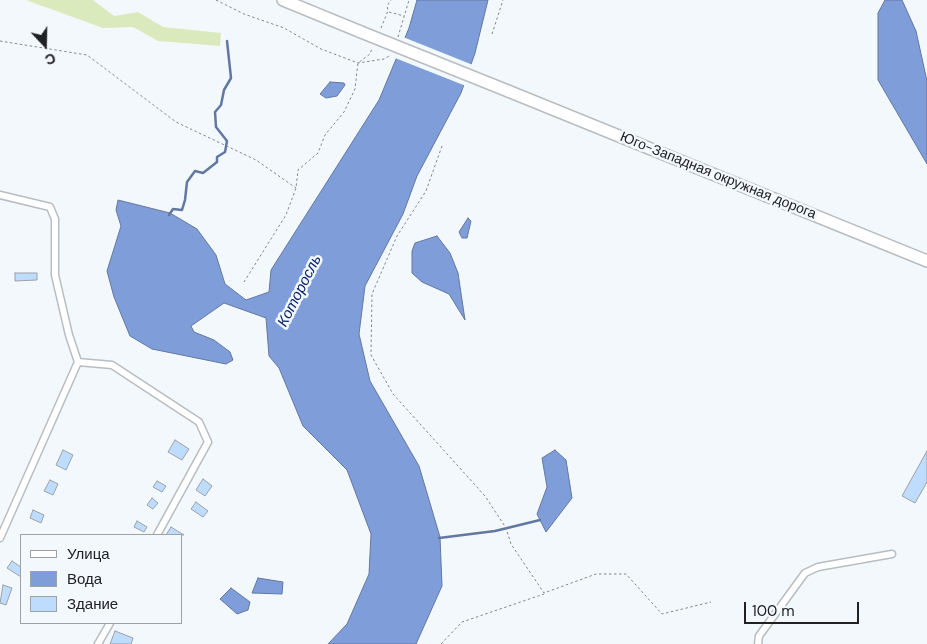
<!DOCTYPE html>
<meta charset="utf-8">
<style>
body{margin:0}
#map{position:relative;width:927px;height:644px;overflow:hidden;background:#f3f8fc;font-family:"DM Sans",sans-serif}
canvas{display:block}
.legend{position:absolute;left:20px;top:534px;width:162px;height:90px;box-sizing:border-box;background:#f3f8fc;border:1px solid #9fa2a5;margin:0;padding:6px 9px;list-style:none;font-size:15px;color:#202123}
.legend li{display:flex;align-items:center;gap:10px;height:25px}
.legend b{width:25px;border:1px solid #9fa2a5}
.north{position:absolute;left:20px;top:20px;width:50px;height:50px;-webkit-text-stroke:4px #f3f8fc;paint-order:stroke;rotate:159deg;font-size:14px;font-weight:700;line-height:20px;text-align:center;color:#202123}
.north::after{content:'';display:block;margin:auto;width:18px;height:22px;background:#202123;clip-path:polygon(50% 0,100% 100%,50% 72%,0 100%)}
.scale{position:absolute;left:744px;top:602px;width:115px;height:22px;box-sizing:border-box;border:2px solid #202123;border-top:0;padding-left:6px;font-size:15px;line-height:18px;white-space:nowrap;color:#202123;-webkit-text-stroke:4px #f3f8fc;paint-order:stroke}
</style>
<div id="map">
<canvas width="927" height="644"></canvas>
<ul class="legend">
<li><b style="height:6px;background:#fff"></b>Улица</li>
<li><b style="height:14px;background:#7f9dd8"></b>Вода</li>
<li><b style="height:14px;background:#beddfe"></b>Здание</li>
</ul>
<div class="north">С</div>
<div class="scale">100 m</div>
</div>
<script>
const ctx = document.querySelector('canvas').getContext('2d');
ctx.lineJoin = 'round';
function fill(path, color) { ctx.fillStyle = color; ctx.fill(path, 'evenodd'); }
const poly = rows => new Path2D(rows.map(r => 'M' + r).join(''));
function strokePath(path, color, width, dash) { ctx.strokeStyle = color; ctx.lineWidth = width; ctx.lineCap = dash ? 'butt' : 'round'; ctx.setLineDash(dash || []); ctx.stroke(path); }
function drawText(font, color, halo, rows, align = 'center') {
  ctx.font = font + ' "DM Sans",sans-serif'; ctx.lineWidth = 5; ctx.setLineDash([]); ctx.textBaseline = 'middle'; ctx.strokeStyle = halo; ctx.fillStyle = color; for (const [text, x, y, turn = 0] of rows) {
    ctx.save(); ctx.translate(x, y); ctx.rotate((+turn || 0) * Math.PI / 180); ctx.textAlign = isNaN(turn) ? turn : align; if (halo) ctx.strokeText(text, 0, 0); ctx.fillText(text, 0, 0); ctx.restore();
  }
}
fill(poly([
 [26,0,93,0,114,16,138,12,163,27,221,33,220,46,158,41,133,27,103,28]
]), '#daeabc');
const water = poly([
 [417,0,488,0,475,53,461,93,417,176,403,214,365,286,359,334,370,381,419,466,440,537,442,586,416,644,328,644,347,624,369,574,371,534,347,470,303,426,279,368,269,356,266,318,224,303,191,326,194,332,214,340,230,352,233,360,226,364,152,349,130,336,114,297,107,271,121,226,116,210,118,200,170,213,197,229,216,255,225,284,246,300,269,292,271,270,379,100,409,28,417,0],
 [885,0,902,0,916,31,927,81,927,164,878,80,878,13,885,0],
 [330,82,344,83,345,85,337,96,326,98,320,94,330,82],
 [468,218,471,221,467,238,462,238,459,232,468,218],
 [437,236,450,253,458,273,465,320,449,294,422,282,412,273,412,251,415,243,437,236],
 [555,450,566,460,572,498,546,532,537,514,547,487,542,458,555,450],
 [258,578,283,582,282,594,252,593,258,578],
 [231,588,250,602,248,610,237,614,220,599,231,588]
]);
fill(water, '#7f9dd8');
strokePath(water, '#6278a2', 1);
fill(poly([
 [403,37,473,65,466,86,395,58]
]), '#f3f8fc');
strokePath(poly([
 [169,215,173,209,182,210,185,200,187,182,195,171,203,173,217,162,217,157,225,152,227,141,216,127,215,112,221,105,224,90,231,78,227,41],
 [439,538,495,531,540,520]
]), '#6278a2', 2.5);
const building = poly([
 [15,273,37,273,37,280,15,281,15,273],
 [175,440,189,449,182,460,168,452,175,440],
 [63,450,73,455,66,470,56,465,63,450],
 [927,451,927,482,915,503,902,496,927,451],
 [203,479,212,486,205,496,196,490,203,479],
 [50,480,58,484,53,495,44,491,50,480],
 [157,481,166,486,162,492,153,487,157,481],
 [152,498,158,503,153,509,147,505,152,498],
 [196,502,208,511,203,517,191,509,196,502],
 [33,510,44,515,41,523,30,518,33,510],
 [137,521,147,527,144,532,134,527,137,521],
 [171,527,184,535,166,535,171,527],
 [12,561,21,567,21,577,7,568,12,561],
 [3,585,12,588,6,605,0,603,3,585],
 [115,631,133,638,131,644,110,644,115,631]
]);
fill(building, '#beddfe');
strokePath(building, '#9da1a6', 1);
const street = poly([
 [0,195,50,207,55,219,55,275,69,335,78,362,0,538],
 [78,362,112,365,199,422,208,442,157,535],
 [98,644,110,623],
 [758,644,759,636,805,573,818,567,892,554]
]);
const highway = poly([
 [283,0,361,32],
 [508,91,927,261]
]);
strokePath(street, '#b8bdc1', 9);
strokePath(highway, '#b8bdc1', 14);
strokePath(poly([
 [216,0,244,14,284,28,321,49,358,63,384,59,391,55],
 [389,12,404,16],
 [381,28,388,11,387,6,391,0],
 [492,34,503,0],
 [398,37,409,0],
 [0,41,87,55,176,122,256,160,296,188],
 [442,146,426,191,397,236,372,294,371,355,393,394,485,496,506,528,511,544,544,593,596,574,626,574,662,614,711,602],
 [244,282,286,215,296,188,298,170,318,153,325,135,344,112,355,89,358,63,370,54,372,48],
 [441,644,462,622,544,594]
]), '#838689', 1, [2.5, 2.5]);
strokePath(street, '#fff', 6);
strokePath(highway, '#fff', 11);
const highwayBridge = poly([
 [361,32,508,91]
]);
strokePath(highwayBridge, '#b8bdc1', 14, []);
strokePath(highwayBridge, '#fff', 11);
drawText('14px', '#202123', '#f3f8fc', [
 ["Юго-Западная окружная дорога",718,176,22]
]);
drawText('italic 15px', '#082267', '#f3f8fc', [
 ["Которосль",300,291,-63]
]);
</script>
